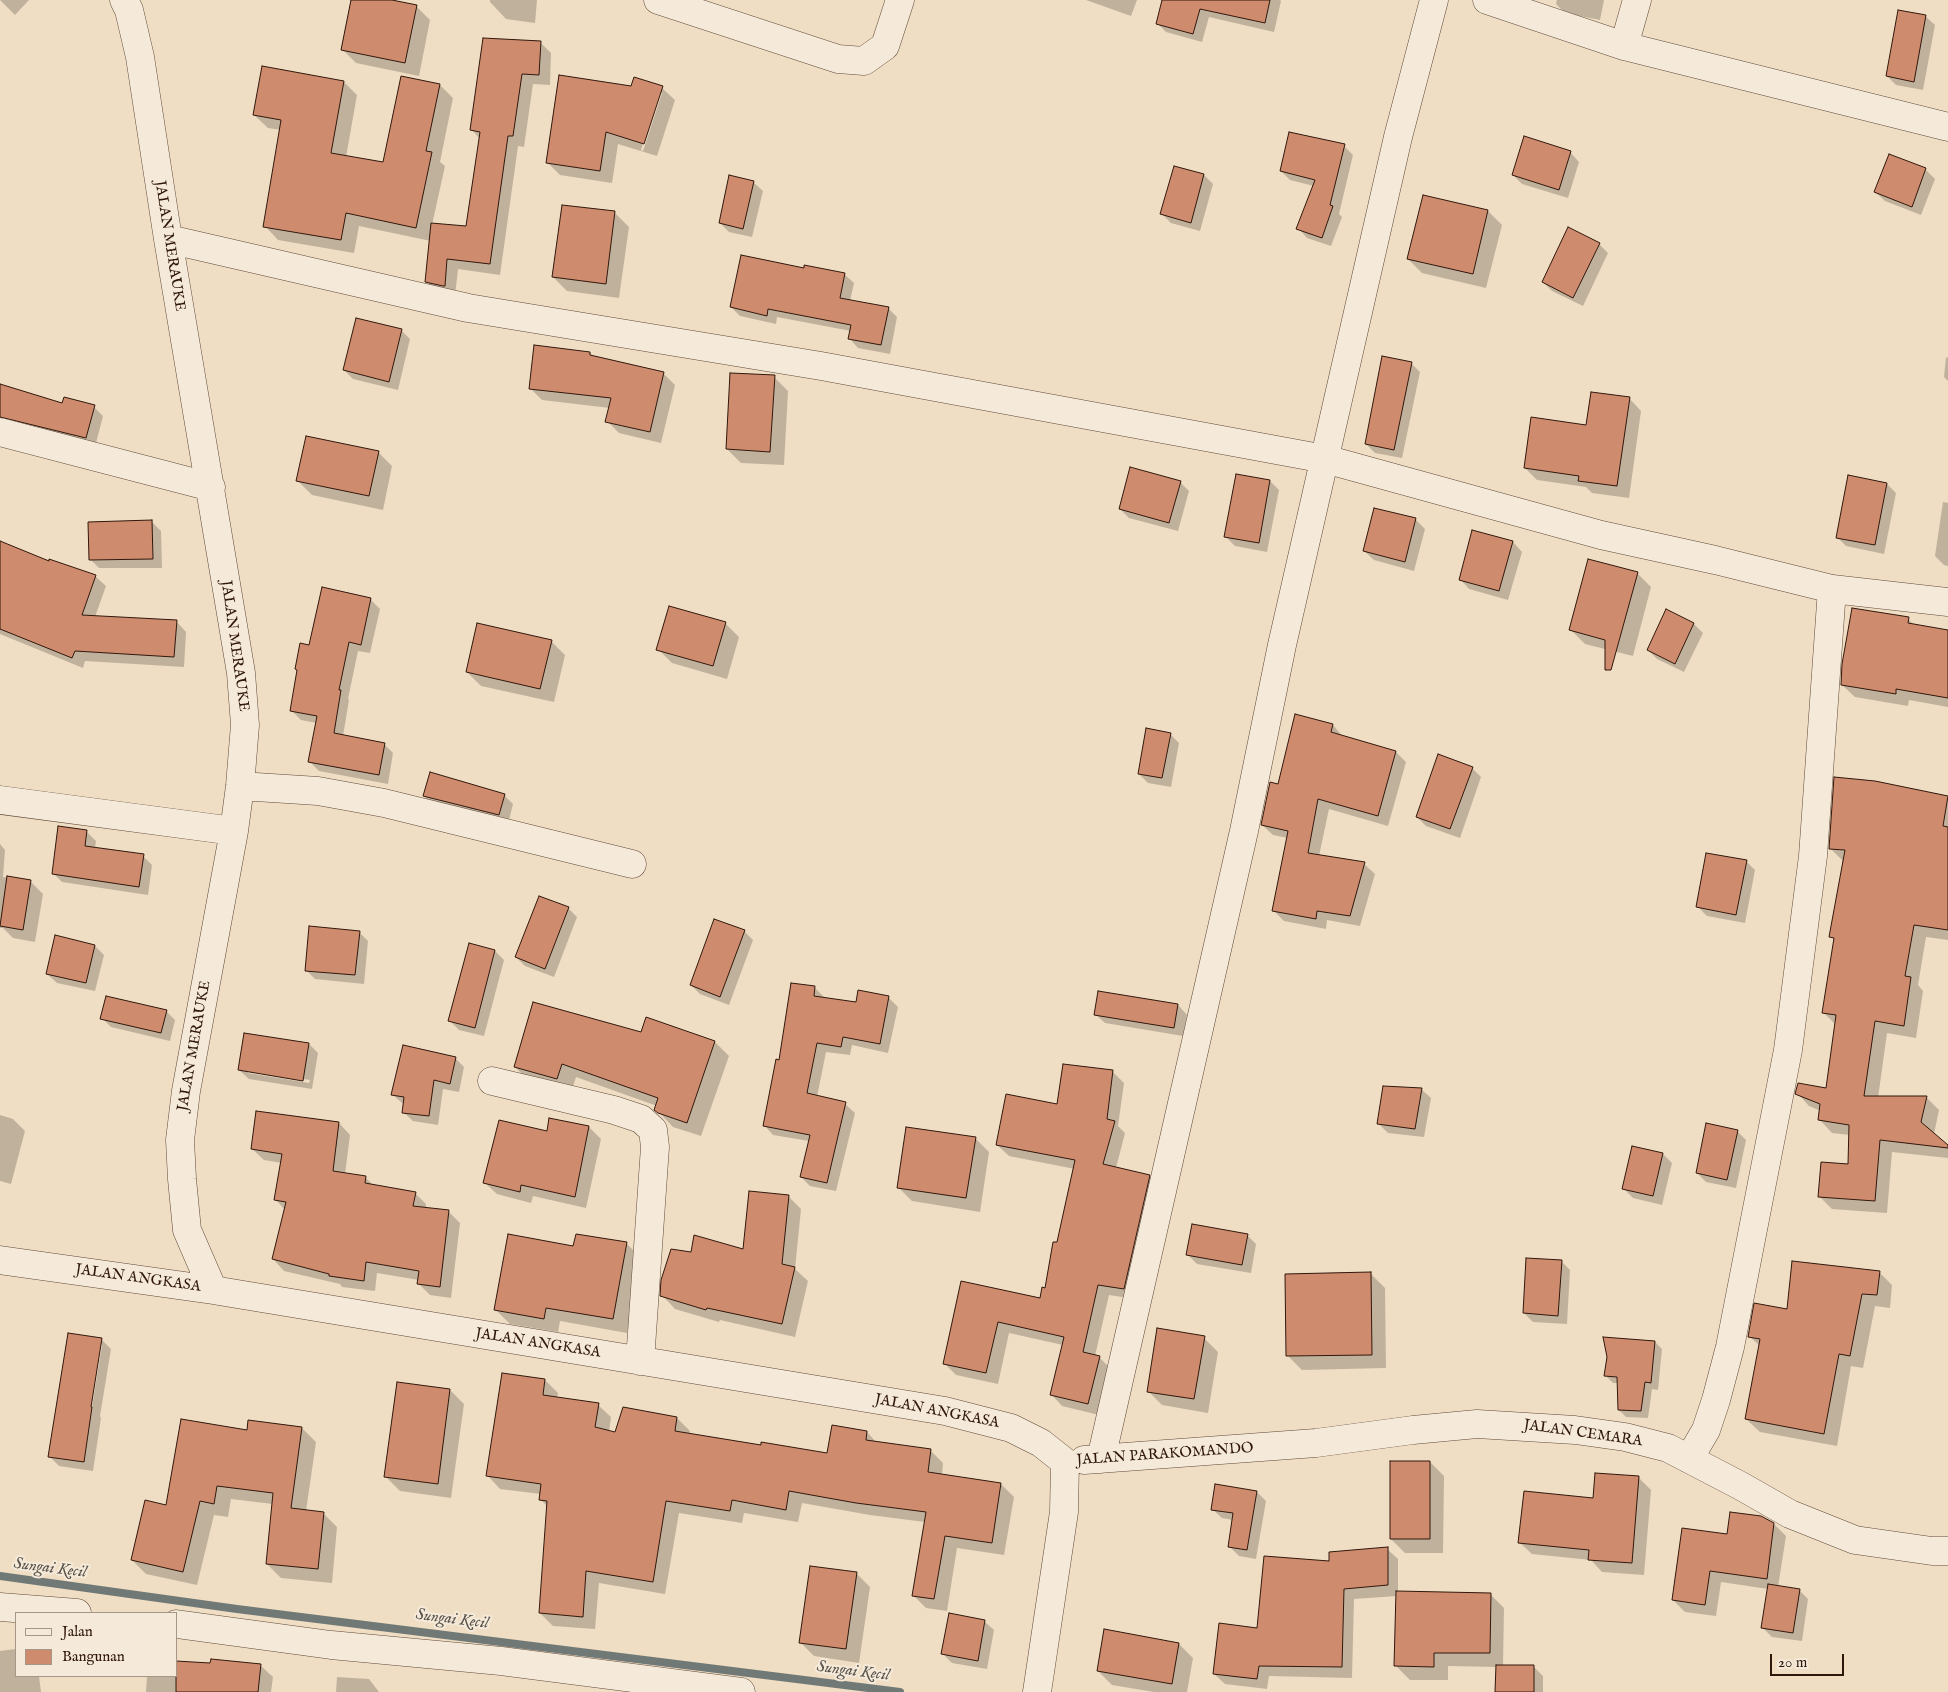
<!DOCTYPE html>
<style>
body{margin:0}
#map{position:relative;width:1948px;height:1692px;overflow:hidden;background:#f0dec4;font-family:"IM FELL English",serif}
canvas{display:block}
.legend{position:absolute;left:15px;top:1612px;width:162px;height:65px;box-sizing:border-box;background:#f5ead9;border:1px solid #a69687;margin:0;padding:6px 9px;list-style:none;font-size:15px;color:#30170b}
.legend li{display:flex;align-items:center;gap:10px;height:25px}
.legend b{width:25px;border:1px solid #a69687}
.scale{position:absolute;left:1770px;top:1654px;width:74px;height:22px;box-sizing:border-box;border:2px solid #30170b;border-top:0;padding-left:6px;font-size:15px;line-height:18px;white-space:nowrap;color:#30170b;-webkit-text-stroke:4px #f5ead9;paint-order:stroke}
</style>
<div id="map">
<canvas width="1948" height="1692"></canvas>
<ul class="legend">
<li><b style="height:6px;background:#f5ead9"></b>Jalan</li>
<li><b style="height:14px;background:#cf8b6e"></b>Bangunan</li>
</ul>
<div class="scale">20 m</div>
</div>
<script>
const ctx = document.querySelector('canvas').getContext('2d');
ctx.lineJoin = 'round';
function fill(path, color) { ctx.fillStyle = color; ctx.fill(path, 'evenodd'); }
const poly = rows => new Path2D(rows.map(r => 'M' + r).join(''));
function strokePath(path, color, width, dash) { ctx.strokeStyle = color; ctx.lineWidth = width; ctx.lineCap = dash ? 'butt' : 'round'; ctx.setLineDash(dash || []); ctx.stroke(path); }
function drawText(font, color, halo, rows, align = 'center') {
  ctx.font = font + ' "IM FELL English",serif'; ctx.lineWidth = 4; ctx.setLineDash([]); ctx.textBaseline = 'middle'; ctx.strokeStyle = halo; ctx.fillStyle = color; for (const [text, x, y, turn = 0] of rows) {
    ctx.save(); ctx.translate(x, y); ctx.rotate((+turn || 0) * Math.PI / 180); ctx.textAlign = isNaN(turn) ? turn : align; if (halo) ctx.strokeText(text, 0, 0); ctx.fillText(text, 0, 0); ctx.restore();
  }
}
fill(poly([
 [0,0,29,0,15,15],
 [352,0,386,0,416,6,430,20,419,76,356,63,342,49],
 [490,0,537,0,535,23,506,19,490,2],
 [1086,0,1137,0,1131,16],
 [1164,0,1280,0,1281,1,1274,32,1209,17,1202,42,1166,32,1157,23],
 [1557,0,1604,0,1600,20,1565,13,1556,4],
 [1925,16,1935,25,1923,90,1896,85,1887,76],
 [540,42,551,53,550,85,533,84,524,147,518,146,500,275,458,269,455,296,438,293,427,282,431,241,359,226,354,253,278,240,265,226,281,130,268,128,254,115,344,82,357,95,346,157,384,164,440,85,453,98,440,162,445,166,432,225,467,228,480,139,472,130],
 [662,88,675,100,657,156,618,144,612,183,560,175,548,163],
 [659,93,662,93,643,151,641,150],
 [1344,146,1353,155,1339,214,1342,217,1331,246,1307,238,1298,228,1314,186,1290,180,1281,171],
 [1570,152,1579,162,1568,198,1522,184,1513,175],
 [1890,156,1926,170,1935,179,1921,215,1885,201,1875,192],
 [1204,175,1213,184,1200,231,1171,223,1162,214],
 [753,182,763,191,752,237,729,232,720,223],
 [563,206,615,213,629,227,619,298,567,291,553,277],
 [1488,211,1502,225,1486,288,1422,273,1408,259],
 [1599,244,1608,253,1583,306,1552,291,1543,282],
 [805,269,844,274,854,283,850,301,888,308,897,317,890,354,858,348,849,338,851,331,777,317,776,324,740,316,731,307],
 [401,330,410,339,398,390,353,379,344,370],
 [590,353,594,357,663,373,675,385,661,443,619,433,607,421,610,408,542,400,530,388],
 [1946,357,1948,358,1948,381,1944,377],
 [1411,363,1420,372,1402,458,1375,453,1366,444],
 [774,377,788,391,784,465,741,463,727,449],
 [0,385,63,404,94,407,103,416,95,447,0,427],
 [1629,398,1641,411,1629,498,1592,493,1586,487,1537,480,1525,468],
 [378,452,392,466,383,510,312,495,298,481],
 [1237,475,1270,481,1279,490,1267,552,1235,546,1225,536],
 [1180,482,1189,491,1178,531,1129,518,1120,509],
 [1887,484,1896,493,1884,554,1846,546,1837,537],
 [1943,502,1948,503,1948,566,1944,565,1935,556],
 [1375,509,1416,520,1425,529,1414,571,1374,560,1364,551],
 [152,522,161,531,162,568,99,568,90,559],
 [1473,532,1513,542,1522,552,1508,600,1469,589,1460,579],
 [0,542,49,562,95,576,106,586,95,617,176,621,186,632,184,667,85,661,83,668,0,634],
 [1637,573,1651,587,1633,656,1585,644,1571,630],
 [371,600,380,609,370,653,358,651,348,699,349,700,343,736,384,744,393,753,388,784,319,771,310,762,317,723,301,720,292,711,310,647],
 [1667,611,1694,624,1703,633,1684,672,1657,659,1648,650],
 [1908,619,1915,626,1948,631,1948,707,1909,700,1908,706,1855,697,1842,685],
 [725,623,739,637,727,679,672,663,658,649],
 [551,641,565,655,554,702,481,686,467,672],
 [1333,725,1343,737,1396,752,1406,762,1388,826,1329,809,1319,856,1364,864,1375,874,1360,926,1327,920,1326,929,1284,921,1274,911,1288,838,1273,835,1262,825,1279,785],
 [1170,734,1179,743,1171,787,1148,783,1139,774],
 [1472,768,1481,777,1460,838,1426,826,1417,817],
 [1875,783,1948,798,1948,940,1926,937,1918,985,1923,991,1916,1038,1887,1033,1878,1098,1926,1097,1939,1110,1934,1134,1948,1146,1948,1158,1892,1152,1887,1213,1832,1209,1820,1197,1849,1165,1850,1135,1832,1133,1820,1120,1821,1111,1809,1106,1797,1093,1827,1090,1836,1025,1824,1013,1835,941,1831,936,1843,861,1830,848],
 [504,795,513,804,508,824,433,805,424,796],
 [87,832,96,841,95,848,143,856,152,865,148,895,62,882,53,873],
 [0,844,5,850,3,877,30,881,43,894,35,942,13,938,3,928,0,928],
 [1746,861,1755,870,1745,923,1707,916,1698,907],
 [568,908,577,917,554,977,525,966,516,957],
 [744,931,753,940,729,1005,700,994,691,985],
 [359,932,368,941,364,984,315,979,306,970],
 [95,946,104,955,95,991,57,983,47,974],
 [495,951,504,960,484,1036,459,1030,450,1021],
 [815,988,824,997,824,999,857,1004,889,998,898,1007,888,1053,852,1045,850,1055,826,1052,817,1097,845,1104,855,1113,836,1191,810,1186,801,1177,809,1141,773,1135,764,1125,780,1061],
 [1178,1005,1187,1015,1183,1036,1105,1023,1095,1014],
 [166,1011,175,1020,170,1041,111,1027,102,1018],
 [642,1034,715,1042,729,1056,701,1136,673,1127,656,1109,657,1106,576,1077,571,1093,529,1081,515,1067],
 [309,1044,318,1053,312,1089,249,1079,239,1070],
 [248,1071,310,1080,309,1083,248,1073],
 [455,1058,464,1067,459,1092,443,1089,438,1125,413,1121,403,1112,405,1104,402,1103,392,1094],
 [1112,1071,1124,1083,1118,1126,1125,1133,1116,1168,1149,1176,1160,1187,1135,1299,1109,1295,1095,1356,1099,1357,1111,1369,1099,1415,1062,1406,1051,1394,1063,1345,1009,1333,998,1384,956,1375,945,1364,962,1282,1041,1299,1046,1289,1058,1244,1075,1169,1009,1156,997,1145],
 [1421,1089,1431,1098,1424,1137,1388,1133,1379,1124],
 [258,1112,339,1123,350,1135,345,1174,365,1177,374,1186,415,1193,426,1204,426,1209,449,1212,460,1223,451,1298,430,1295,419,1284,419,1280,377,1273,375,1291,342,1287,340,1284,284,1271,273,1259,285,1210,276,1200,282,1163,264,1160,252,1149],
 [0,1115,13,1119,25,1131,11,1184,0,1181],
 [589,1127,601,1139,586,1208,533,1196,531,1203,497,1194,485,1183],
 [1737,1131,1746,1140,1736,1188,1706,1182,1697,1173],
 [975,1138,989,1152,980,1212,912,1201,898,1187],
 [1663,1154,1672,1163,1662,1205,1633,1198,1624,1189],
 [788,1196,801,1209,795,1269,808,1281,795,1337,720,1320,719,1322,675,1309,662,1295,692,1254,744,1251],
 [1247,1235,1256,1244,1251,1273,1197,1264,1188,1255],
 [626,1243,640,1257,627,1333,560,1321,558,1332,510,1324,496,1310,575,1247],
 [1561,1261,1570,1270,1567,1324,1533,1322,1524,1313],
 [1879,1272,1892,1285,1890,1308,1875,1306,1863,1368,1851,1366,1837,1446,1760,1432,1746,1419,1760,1346,1749,1336,1788,1311],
 [1371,1274,1385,1288,1386,1368,1302,1370,1288,1356],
 [1204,1338,1218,1352,1208,1413,1162,1405,1148,1391],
 [102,1340,111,1349,100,1416,101,1418,93,1471,59,1466,49,1456],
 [100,1345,102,1345,91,1413,89,1413],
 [1655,1342,1662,1349,1658,1390,1652,1389,1648,1418,1626,1417,1619,1410,1618,1383,1613,1383,1605,1375],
 [503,1374,545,1380,558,1393,557,1399,598,1405,611,1417,609,1432,616,1434,624,1409,677,1418,690,1431,689,1435,762,1446,828,1455,867,1432,877,1443,930,1450,943,1463,942,1475,1001,1484,1014,1497,1004,1555,957,1548,947,1611,926,1608,913,1595,925,1522,870,1515,802,1503,798,1522,744,1513,742,1523,679,1513,665,1594,599,1583,595,1629,553,1626,540,1613,548,1507,540,1499,541,1494,500,1489,488,1476],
 [450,1390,464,1404,451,1498,400,1491,386,1477],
 [302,1428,316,1442,306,1511,323,1513,337,1527,332,1583,281,1578,267,1564,273,1504,231,1499,228,1517,214,1515,197,1585,146,1574,132,1560,167,1506,248,1431],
 [1430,1462,1444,1476,1443,1553,1405,1553,1391,1539],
 [1638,1477,1651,1490,1644,1575,1602,1572,1591,1560,1532,1554,1519,1542,1594,1499],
 [1257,1492,1266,1501,1256,1559,1239,1556,1230,1547,1233,1520,1222,1518,1212,1509],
 [1774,1524,1786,1536,1778,1587,1799,1590,1808,1599,1802,1641,1772,1637,1763,1628,1768,1589,1721,1582,1716,1616,1685,1612,1673,1600,1728,1535],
 [1387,1549,1398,1559,1398,1592,1490,1594,1504,1608,1503,1666,1534,1667,1543,1676,1543,1692,1496,1692,1497,1667,1448,1666,1448,1680,1410,1680,1396,1666,1397,1596,1354,1599,1352,1678,1269,1676,1267,1689,1225,1684,1214,1674,1258,1629,1331,1563],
 [856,1573,870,1587,859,1663,814,1656,800,1642],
 [984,1621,994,1630,987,1669,952,1663,943,1654],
 [1179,1644,1193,1658,1187,1692,1154,1692,1112,1685,1098,1671],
 [16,1649,16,1676,39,1676,41,1692,0,1692,0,1651],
 [260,1665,273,1677,271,1692,146,1692,147,1676,176,1676],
 [337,1677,369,1679,379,1692,336,1692]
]), '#0003');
strokePath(poly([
 [0,1576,237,1609,900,1692]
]), '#717976', 8);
const building = poly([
 [351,0,392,0,417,5,405,63,341,50,351,0],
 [1162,0,1270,0,1265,23,1200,9,1193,34,1156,24,1162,0],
 [1898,10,1926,15,1914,82,1886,76,1898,10],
 [483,38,541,41,539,75,522,74,513,136,508,136,490,264,447,259,445,286,443,286,425,282,431,223,466,226,480,132,470,130,483,38],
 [262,66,344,81,331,153,383,162,401,76,440,84,426,151,432,152,416,228,346,213,341,240,263,227,281,120,253,115,262,66],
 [559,75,631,86,634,77,663,86,644,144,606,132,600,171,546,163,559,75],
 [1289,132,1345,144,1330,205,1333,206,1322,238,1296,229,1315,180,1280,171,1289,132],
 [1524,136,1571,151,1559,190,1512,175,1524,136],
 [1889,154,1926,168,1912,207,1874,192,1889,154],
 [1174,166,1204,174,1191,223,1160,214,1174,166],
 [729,175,754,181,743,229,719,223,729,175],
 [1423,195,1488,210,1473,274,1407,259,1423,195],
 [562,205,615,211,606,284,552,277,562,205],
 [1568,227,1600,243,1573,298,1542,282,1568,227],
 [741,255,804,268,804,265,845,273,840,298,889,307,881,345,848,339,851,325,768,309,767,316,730,307,741,255],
 [356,318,402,329,389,382,343,370,356,318],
 [534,345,590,352,590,355,664,372,650,432,605,422,611,398,529,389,534,345],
 [1382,356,1412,362,1394,450,1365,444,1382,356],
 [730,373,775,375,770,452,726,449,730,373],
 [0,384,62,403,64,397,95,405,86,438,0,417,0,384],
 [1591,392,1630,397,1617,486,1578,481,1579,476,1524,468,1531,417,1586,425,1591,392],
 [306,436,379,451,369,496,296,481,306,436],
 [1130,467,1181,481,1169,523,1119,509,1130,467],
 [1236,474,1270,480,1259,543,1224,537,1236,474],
 [1848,475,1887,483,1875,545,1836,538,1848,475],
 [1374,508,1416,518,1405,562,1363,551,1374,508],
 [152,520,153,559,89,560,88,522,152,520],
 [1472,530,1513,541,1499,591,1459,580,1472,530],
 [0,541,49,561,49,559,96,575,82,615,177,620,174,657,75,651,72,658,0,629,0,541],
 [1588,559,1638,572,1611,670,1605,670,1605,640,1569,630,1588,559],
 [322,587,371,598,361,645,349,642,339,690,341,690,334,733,385,743,379,775,308,762,317,716,290,711,297,670,295,669,300,643,309,645,322,587],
 [669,606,726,622,713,666,656,650,669,606],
 [1852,608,1909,617,1908,623,1948,630,1948,698,1896,689,1896,694,1841,685,1842,664,1852,608],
 [1666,609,1694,623,1675,664,1647,650,1666,609],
 [477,623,552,640,540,689,466,672,477,623],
 [1295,714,1333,724,1331,732,1396,751,1378,816,1318,799,1308,853,1365,862,1350,916,1317,911,1316,919,1272,911,1288,831,1261,825,1270,782,1278,784,1295,714],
 [1146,728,1171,733,1162,778,1138,774,1146,728],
 [1438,754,1473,767,1450,829,1416,817,1438,754],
 [430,772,505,794,499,815,423,796,430,772],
 [1834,777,1875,781,1948,796,1943,826,1948,827,1948,930,1914,925,1905,976,1911,977,1904,1026,1875,1021,1864,1096,1927,1096,1921,1122,1948,1145,1948,1148,1880,1140,1875,1201,1818,1197,1821,1162,1848,1164,1849,1125,1818,1120,1820,1104,1795,1094,1798,1083,1826,1088,1836,1015,1822,1013,1834,938,1829,937,1845,850,1829,849,1834,777],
 [58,826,87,830,85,846,144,854,139,887,52,874,58,826],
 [1706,853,1747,860,1736,915,1696,907,1706,853],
 [7,876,31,880,23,930,0,926,7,876],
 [539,896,569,907,545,969,515,957,539,896],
 [714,919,745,930,720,997,690,985,714,919],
 [309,926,360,931,355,975,305,971,309,926],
 [55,935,95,945,86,983,46,974,55,935],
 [469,943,495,950,475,1028,448,1021,469,943],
 [791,983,815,986,814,996,856,1002,858,990,889,996,880,1044,843,1037,841,1047,817,1043,807,1093,846,1102,827,1183,800,1177,810,1135,763,1126,776,1059,779,1060,791,983],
 [1098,991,1178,1004,1174,1028,1094,1015,1098,991],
 [106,996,167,1010,161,1033,100,1019,106,996],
 [533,1002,641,1032,646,1017,715,1041,687,1123,658,1113,654,1110,658,1098,562,1064,557,1079,514,1067,533,1002],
 [244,1033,309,1043,303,1081,238,1070,244,1033],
 [403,1045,456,1057,450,1084,434,1080,429,1116,402,1113,404,1097,391,1095,403,1045],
 [1063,1064,1113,1070,1107,1119,1115,1121,1103,1164,1150,1175,1124,1289,1098,1285,1083,1352,1100,1356,1088,1404,1050,1395,1064,1337,998,1322,986,1373,943,1364,961,1281,1040,1298,1042,1287,1045,1288,1053,1242,1057,1242,1075,1160,996,1145,1006,1094,1057,1104,1063,1064],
 [1383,1086,1422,1088,1415,1129,1377,1124,1383,1086],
 [256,1111,339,1122,333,1171,366,1176,365,1183,416,1192,413,1206,449,1210,440,1287,417,1284,419,1271,366,1262,364,1281,329,1276,329,1274,272,1259,286,1202,274,1200,282,1154,251,1149,256,1111],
 [549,1118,589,1126,575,1197,521,1185,520,1192,483,1183,499,1120,547,1131,549,1118],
 [1706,1123,1738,1130,1727,1180,1696,1173,1706,1123],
 [906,1127,976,1137,966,1198,897,1188,906,1127],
 [1632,1146,1663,1153,1653,1196,1622,1189,1632,1146],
 [749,1191,789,1195,782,1264,795,1267,782,1324,707,1308,706,1310,660,1296,661,1280,671,1249,691,1252,694,1235,743,1249,749,1191],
 [1192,1224,1248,1234,1242,1265,1186,1255,1192,1224],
 [508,1234,573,1246,576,1234,627,1242,613,1319,546,1308,544,1319,494,1310,508,1234],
 [1526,1258,1562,1260,1558,1316,1523,1313,1526,1258],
 [1792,1261,1880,1271,1877,1295,1862,1294,1850,1356,1839,1354,1824,1434,1745,1419,1760,1339,1748,1337,1754,1303,1787,1309,1792,1261],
 [1371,1272,1372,1355,1286,1356,1285,1274,1371,1272],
 [1157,1328,1205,1336,1194,1399,1147,1392,1157,1328],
 [68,1333,102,1338,91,1407,92,1407,84,1462,48,1457,68,1333],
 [1603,1337,1655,1341,1651,1383,1645,1382,1641,1411,1618,1410,1617,1377,1604,1376,1607,1357,1603,1337],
 [502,1373,545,1379,543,1395,599,1403,595,1427,615,1432,623,1407,677,1417,675,1431,761,1445,761,1442,827,1453,832,1425,867,1431,866,1440,931,1449,928,1472,1001,1483,992,1543,945,1536,934,1599,912,1596,926,1512,856,1503,789,1491,786,1510,732,1500,730,1511,666,1501,653,1582,586,1571,583,1617,539,1613,547,1501,539,1500,541,1484,486,1476,502,1373],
 [397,1382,450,1389,438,1484,384,1477,397,1382],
 [181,1419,247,1430,248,1420,302,1427,291,1508,324,1512,318,1569,266,1564,273,1493,217,1486,214,1504,200,1501,183,1572,131,1560,145,1500,166,1505,181,1419],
 [1390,1461,1430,1461,1430,1539,1390,1539,1390,1461],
 [1595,1473,1639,1476,1632,1563,1588,1560,1589,1550,1518,1543,1524,1491,1593,1498,1595,1473],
 [1215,1484,1257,1491,1247,1550,1228,1547,1233,1513,1211,1510,1215,1484],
 [1730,1512,1761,1516,1774,1523,1767,1579,1710,1571,1705,1605,1672,1600,1682,1528,1727,1534,1730,1512],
 [1388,1547,1388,1585,1344,1589,1342,1667,1259,1666,1257,1679,1213,1674,1219,1623,1257,1628,1264,1556,1329,1561,1329,1552,1388,1547],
 [810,1566,857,1572,846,1649,799,1643,810,1566],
 [1768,1584,1800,1589,1793,1633,1761,1628,1768,1584],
 [1396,1591,1491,1593,1490,1653,1434,1653,1434,1667,1394,1666,1396,1591],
 [949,1613,985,1620,978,1661,941,1654,949,1613],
 [1104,1629,1179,1643,1172,1684,1097,1671,1104,1629],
 [211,1659,261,1664,258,1692,176,1692,176,1661,210,1663,211,1659],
 [1496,1665,1534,1665,1534,1692,1495,1692,1496,1665]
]);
fill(building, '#cf8b6e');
strokePath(building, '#30170b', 1);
const minor = poly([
 [124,0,129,10,140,57,168,239,241,673,245,725,240,786,234,831,186,1091,180,1140,182,1179,187,1230,213,1290],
 [658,0,838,59,864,61,885,46,900,0],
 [1487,0,1624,46,1948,127],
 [1624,46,1637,0],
 [168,239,468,308,821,366,1325,459,1601,535,1715,560,1832,589,1948,602],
 [0,432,211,487],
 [240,786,318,791,384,803,632,864],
 [0,800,234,831],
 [492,1081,614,1110,641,1119,653,1130,655,1147,640,1361],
 [0,1260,213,1290,945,1411,1011,1428,1041,1443,1065,1462],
 [1101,1459,1244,831,1282,645,1398,137,1434,0],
 [1689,1459,1706,1430,1716,1400,1730,1347,1788,1050,1813,856,1832,589],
 [1084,1460,1316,1443,1413,1430,1477,1424,1575,1430,1625,1437,1668,1448,1741,1486,1790,1514,1855,1540,1932,1551,1948,1551],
 [0,1607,77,1613],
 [176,1624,331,1645,501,1661,741,1692],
 [1037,1692,1064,1512,1065,1462]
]);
strokePath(minor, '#604939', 29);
strokePath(minor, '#f5ead9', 28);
drawText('15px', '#30170b', '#f5ead9', [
 ["JALAN MERAUKE",169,246,81],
 ["JALAN MERAUKE",234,646,82],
 ["JALAN MERAUKE",195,1046,-80],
 ["JALAN ANGKASA",138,1279,8],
 ["JALAN ANGKASA",538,1344,9],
 ["JALAN ANGKASA",937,1412,11],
 ["JALAN CEMARA",1583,1434,8],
 ["JALAN PARAKOMANDO",1165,1455,-4]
]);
drawText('italic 16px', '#565049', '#f5ead9', [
 ["Sungai Kecil",50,1569,7],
 ["Sungai Kecil",452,1620,7],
 ["Sungai Kecil",853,1672,7]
]);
</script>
